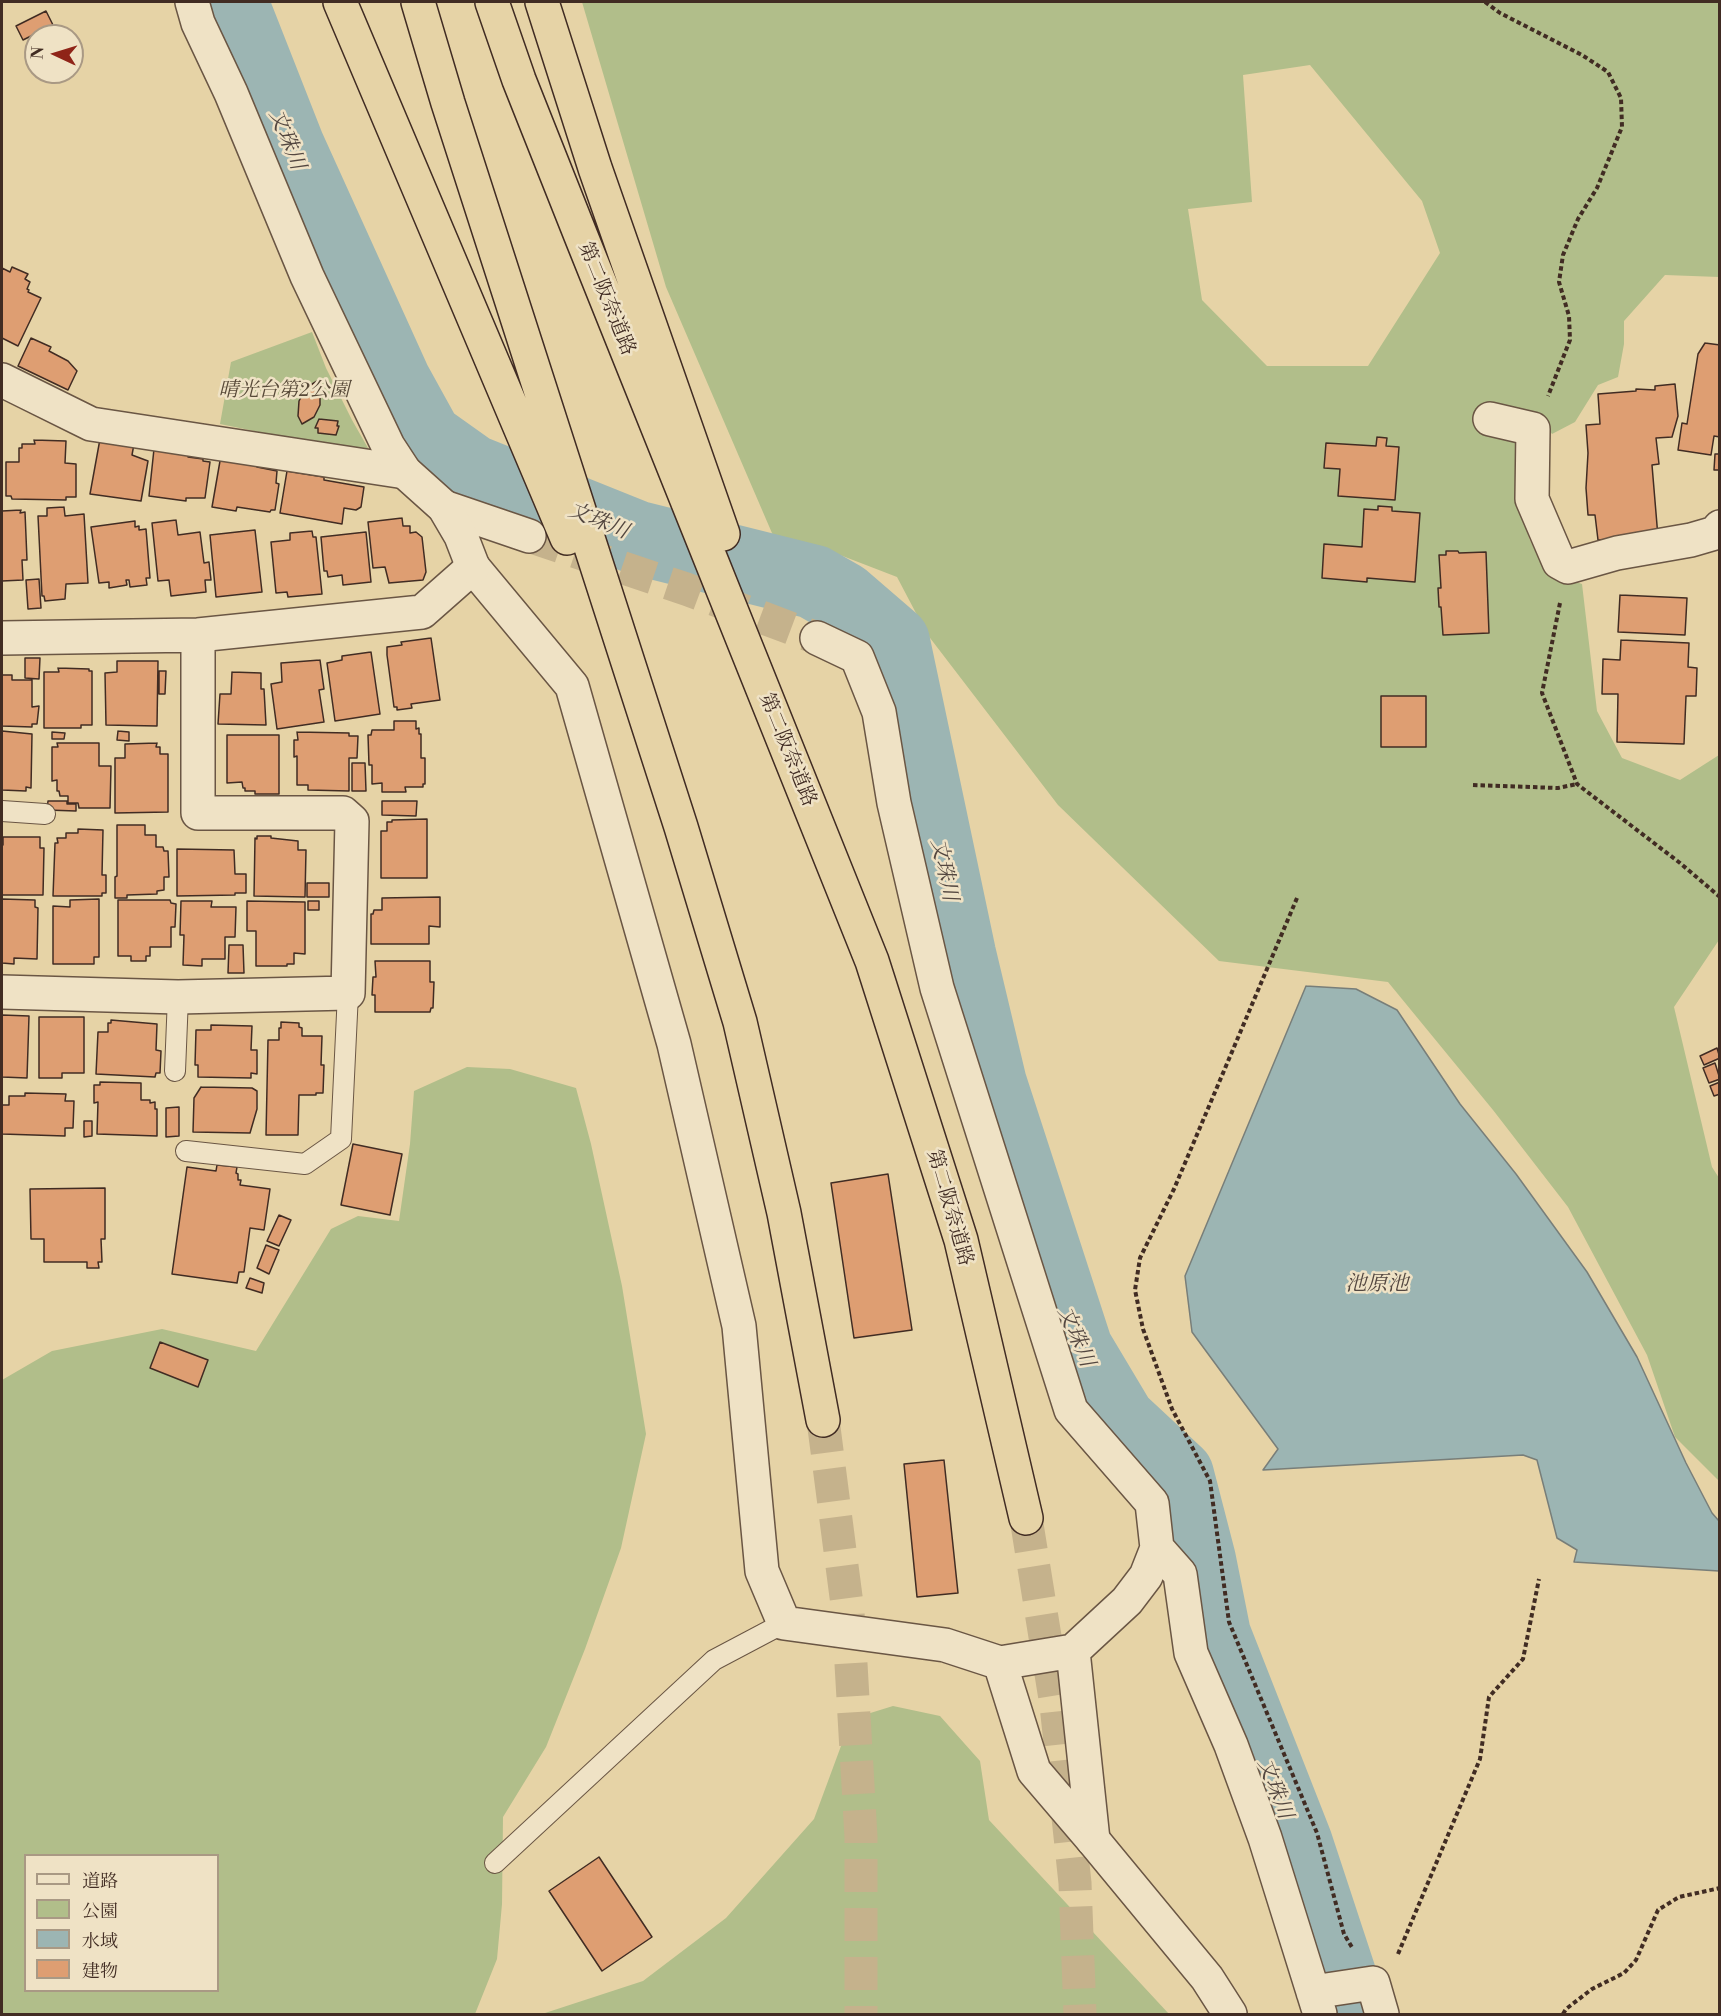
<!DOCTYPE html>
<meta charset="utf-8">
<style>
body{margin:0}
#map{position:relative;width:1721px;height:2016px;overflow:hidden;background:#e6d3a6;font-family:"Libre Bodoni","Noto Serif JP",serif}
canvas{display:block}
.frame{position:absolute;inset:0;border:3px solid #412c23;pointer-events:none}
.legend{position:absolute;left:24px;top:1854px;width:195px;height:138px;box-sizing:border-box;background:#efe2c5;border:2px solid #a99984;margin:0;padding:8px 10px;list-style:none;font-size:18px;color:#412c23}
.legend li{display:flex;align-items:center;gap:12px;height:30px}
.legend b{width:30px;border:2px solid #a99984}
.north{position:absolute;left:24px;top:24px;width:60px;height:60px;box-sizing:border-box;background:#efe2c5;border:2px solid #a99984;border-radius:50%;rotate:274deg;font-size:16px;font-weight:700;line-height:24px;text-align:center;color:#412c23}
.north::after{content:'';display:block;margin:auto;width:21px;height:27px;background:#8f2418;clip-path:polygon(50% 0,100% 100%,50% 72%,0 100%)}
</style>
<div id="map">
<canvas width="1721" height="2016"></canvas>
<div class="frame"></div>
<ul class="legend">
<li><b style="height:8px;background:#efe2c5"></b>道路</li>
<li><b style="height:16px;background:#b1be8a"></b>公園</li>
<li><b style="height:16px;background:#9cb5b3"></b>水域</li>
<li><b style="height:16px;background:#de9e72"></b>建物</li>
</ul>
<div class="north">N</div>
</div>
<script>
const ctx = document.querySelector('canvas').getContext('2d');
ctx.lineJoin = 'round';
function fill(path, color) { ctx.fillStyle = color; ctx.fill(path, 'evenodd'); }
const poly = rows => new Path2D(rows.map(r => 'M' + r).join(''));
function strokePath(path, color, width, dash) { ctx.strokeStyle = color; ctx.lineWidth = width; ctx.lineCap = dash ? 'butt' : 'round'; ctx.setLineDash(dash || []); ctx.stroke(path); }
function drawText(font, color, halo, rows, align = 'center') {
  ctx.font = font + ' "Libre Bodoni","Noto Serif JP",serif'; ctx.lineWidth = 5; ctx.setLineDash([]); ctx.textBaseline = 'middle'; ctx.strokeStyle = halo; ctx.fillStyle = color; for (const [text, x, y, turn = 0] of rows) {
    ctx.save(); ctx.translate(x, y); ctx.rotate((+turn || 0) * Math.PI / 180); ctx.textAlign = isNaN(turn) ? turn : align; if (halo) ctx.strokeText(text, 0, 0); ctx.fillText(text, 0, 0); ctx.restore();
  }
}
fill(poly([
 [582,2,1719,2,1719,277,1665,275,1624,321,1624,344,1618,377,1598,385,1575,422,1552,434,1536,412,1527,427,1519,484,1529,538,1545,571,1582,584,1597,711,1622,758,1680,780,1719,755,1719,940,1674,1007,1712,1167,1719,1178,1719,1481,1675,1437,1647,1355,1568,1207,1493,1110,1388,982,1219,961,1058,805,927,634,897,577,840,555,778,547,666,287],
 [1310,65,1422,201,1440,253,1368,366,1267,366,1202,300,1188,209,1252,202,1243,75],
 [312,332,326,368,352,420,372,455,220,424,231,362],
 [467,1067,510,1069,576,1088,591,1144,622,1286,646,1434,621,1548,585,1649,546,1747,503,1817,502,1904,497,1959,475,2014,2,2014,2,1380,52,1351,162,1329,256,1351,331,1229,358,1216,399,1221,410,1144,414,1091],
 [26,1856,218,1856,218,1990,26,1990],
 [893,1706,940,1716,980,1761,989,1820,1169,2014,542,2014,643,1981,726,1918,814,1819,851,1719]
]), '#b1be8a');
const water = poly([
 [1306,986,1356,989,1397,1010,1460,1104,1516,1174,1587,1272,1637,1357,1686,1463,1712,1513,1719,1521,1719,1571,1574,1562,1577,1550,1557,1538,1537,1460,1523,1455,1263,1470,1278,1449,1192,1332,1185,1276,1306,986]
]);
fill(water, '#9cb5b3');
strokePath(water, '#787e79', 1.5);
strokePath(poly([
 [231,2,288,147,394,381,426,439,471,471,638,538,814,582,842,598,893,642,959,954,990,1084,1076,1349,1119,1421,1177,1475,1199,1560,1214,1635,1296,1844,1352,2014]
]), '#9cb5b3', 74);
const building = poly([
 [46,11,53,25,23,40,16,26,46,11],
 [12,267,28,274,25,279,30,282,27,289,29,290,28,292,41,298,18,346,2,338,2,268,10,272,12,267],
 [31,338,51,347,49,351,68,361,77,371,68,390,18,366,31,338],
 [1705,343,1720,345,1720,437,1714,436,1711,455,1678,450,1682,423,1687,424,1698,354,1705,343],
 [317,381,320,388,320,405,314,417,302,424,298,416,299,401,306,388,317,381],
 [1675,384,1678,416,1672,437,1656,438,1659,464,1652,465,1658,537,1598,540,1595,515,1588,515,1586,488,1588,453,1586,425,1600,424,1598,394,1636,391,1636,389,1655,390,1655,386,1675,384],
 [319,419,338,421,337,426,339,426,336,435,318,433,318,428,315,428,319,419],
 [1377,437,1387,438,1386,446,1399,447,1395,500,1338,496,1340,469,1324,468,1326,443,1376,446,1377,437],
 [100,439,134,444,132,455,148,461,141,501,90,494,100,439],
 [34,440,66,441,65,463,76,464,76,497,66,497,66,500,12,499,11,496,6,496,6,462,19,462,19,448,22,448,22,444,35,444,34,440],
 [154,449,188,454,188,457,203,459,203,461,210,462,205,498,186,498,186,501,149,496,154,449],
 [1715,454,1720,454,1720,470,1714,470,1715,454],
 [223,459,257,464,257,467,277,471,276,483,279,484,275,510,271,510,270,512,237,507,236,511,212,507,220,461,223,461,223,459],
 [287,471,324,477,324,480,364,487,361,507,356,510,344,508,342,524,280,513,287,471],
 [1378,506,1392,507,1392,511,1420,513,1415,582,1367,578,1367,582,1322,578,1324,544,1362,547,1364,509,1378,510,1378,506],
 [64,507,65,516,84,514,88,583,66,584,65,599,45,601,44,596,42,596,38,516,47,516,47,508,64,507],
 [21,510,20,513,25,512,27,560,22,560,23,580,2,581,2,511,21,510],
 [402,518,403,526,410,526,410,533,416,532,422,537,426,572,423,580,389,583,385,567,373,568,368,522,402,518],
 [176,520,178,535,200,532,204,563,209,562,211,580,205,580,206,592,171,596,169,580,158,581,152,523,176,520],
 [135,521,135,527,139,526,139,530,146,529,150,578,146,578,147,585,130,587,129,580,126,580,127,585,109,588,109,582,99,583,91,527,135,521],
 [255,530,262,592,216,597,210,535,255,530],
 [312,531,313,537,316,537,322,594,288,597,287,592,276,593,271,542,290,540,290,533,312,531],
 [366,532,371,582,343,585,342,575,328,577,327,571,324,571,321,537,366,532],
 [1446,551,1458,551,1459,553,1486,552,1489,633,1443,635,1441,607,1439,607,1438,588,1441,588,1439,555,1446,555,1446,551],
 [39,579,41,608,28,609,26,580,39,579],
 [1620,595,1687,598,1685,635,1618,632,1620,595],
 [431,638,440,700,411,704,412,708,397,710,397,707,394,707,387,655,387,647,402,645,401,642,431,638],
 [1621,640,1689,643,1688,667,1697,668,1696,696,1686,696,1684,744,1617,742,1618,694,1602,694,1603,659,1620,660,1621,640],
 [371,652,380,714,335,721,327,663,342,660,342,656,371,652],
 [25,658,40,658,39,679,25,678,25,658],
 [320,660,324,689,319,690,324,722,277,729,271,684,282,682,281,663,320,660],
 [117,661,158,661,157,726,106,725,105,673,117,672,117,661],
 [58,668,89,669,89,671,92,671,92,725,81,725,81,728,44,728,44,672,59,672,58,668],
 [159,671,166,671,165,694,159,694,159,671],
 [232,672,261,673,261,689,264,689,266,725,218,724,220,694,231,694,232,672],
 [2,675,12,675,12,680,32,680,32,707,39,706,37,724,32,724,32,727,2,726,2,675],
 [1381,696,1426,696,1426,747,1381,747,1381,696],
 [394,721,416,721,416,729,419,728,419,734,421,734,421,758,425,758,425,784,423,784,423,787,405,787,406,792,382,792,382,783,372,784,372,765,369,765,368,735,371,735,372,730,394,730,394,721],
 [2,731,32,734,31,788,26,787,26,791,2,790,2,731],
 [118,731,129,732,129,741,117,740,118,731],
 [52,732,65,733,64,739,52,739,52,732],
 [297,732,349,733,349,736,358,736,357,758,349,758,349,791,308,790,308,785,297,785,297,756,294,757,294,740,298,740,297,732],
 [227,735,279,735,279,794,255,794,255,791,245,791,245,788,243,788,242,782,227,783,227,735],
 [57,743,99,743,99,766,111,766,110,808,79,808,78,803,68,803,68,796,60,796,59,791,57,791,57,780,52,781,52,747,58,747,57,743],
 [157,743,156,747,160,747,160,754,168,754,168,812,115,813,115,758,125,758,125,744,157,743],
 [352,763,365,763,366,791,352,791,352,763],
 [48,801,67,801,67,804,76,804,76,811,47,810,48,801],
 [382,801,417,801,416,816,382,815,382,801],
 [427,819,427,878,381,878,381,831,387,831,387,822,392,822,392,820,427,819],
 [117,825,145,825,145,835,156,835,156,847,163,847,164,851,168,851,169,877,164,877,164,890,157,891,157,894,127,895,127,898,115,898,115,877,117,876,117,825],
 [78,829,103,830,102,875,106,875,106,893,102,893,102,896,53,896,55,843,58,843,57,838,66,838,66,833,78,833,78,829],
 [257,836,271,836,271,838,298,841,298,850,306,850,305,897,254,896,255,838,257,839,257,836],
 [3,837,40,837,40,848,44,848,43,895,2,895,2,845,3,845,3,837],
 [177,849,234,850,235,874,246,874,246,893,235,893,235,895,177,896,177,849],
 [307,883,329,883,329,897,307,897,307,883],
 [440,897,440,927,429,926,429,944,371,944,371,914,373,914,374,910,382,910,382,898,440,897],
 [2,899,35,900,35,907,38,908,37,959,14,958,14,964,2,963,2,899],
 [99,899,99,957,94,957,94,964,53,964,53,906,70,907,70,900,99,899],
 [118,900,170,900,171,903,176,904,175,927,171,927,171,947,150,947,150,956,146,956,146,961,131,961,131,956,118,956,118,900],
 [181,901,212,901,211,907,236,907,235,937,225,937,225,959,202,959,202,966,183,965,184,935,180,935,181,901],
 [247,901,305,902,305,954,294,953,294,964,287,964,287,966,256,966,256,931,247,931,247,901],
 [308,901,319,901,319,910,308,910,308,901],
 [229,945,243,945,244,973,228,973,229,945],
 [375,961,430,961,430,982,434,982,433,1008,431,1008,430,1012,375,1012,375,995,372,995,373,977,376,977,375,961],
 [2,1015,29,1016,27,1078,2,1077,2,1015],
 [39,1017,84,1017,84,1073,62,1073,62,1078,39,1078,39,1017],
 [111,1020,157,1024,156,1050,161,1051,160,1073,156,1073,155,1077,96,1074,98,1032,108,1032,108,1023,111,1023,111,1020],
 [281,1022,299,1023,299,1027,302,1028,302,1036,322,1036,321,1065,324,1065,323,1093,316,1093,316,1095,299,1095,298,1135,266,1135,268,1040,279,1040,279,1028,281,1028,281,1022],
 [211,1025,252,1026,251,1050,257,1050,257,1074,251,1073,251,1078,198,1077,198,1065,195,1065,196,1030,211,1030,211,1025],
 [1717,1048,1720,1058,1704,1065,1700,1056,1717,1048],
 [1715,1063,1720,1079,1709,1083,1703,1068,1715,1063],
 [100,1082,141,1083,141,1100,150,1100,150,1103,155,1102,155,1109,157,1109,157,1136,97,1134,98,1102,94,1103,94,1085,100,1085,100,1082],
 [1720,1082,1720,1094,1714,1096,1710,1086,1720,1082],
 [201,1087,252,1088,257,1091,257,1109,250,1133,193,1132,194,1098,201,1087],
 [25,1093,66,1094,65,1101,74,1101,73,1128,65,1128,65,1136,2,1134,2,1105,9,1105,9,1096,25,1096,25,1093],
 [179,1107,179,1136,166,1137,166,1108,179,1107],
 [84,1121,92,1121,92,1136,84,1137,84,1121],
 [353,1144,402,1154,390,1215,341,1205,353,1144],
 [217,1165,237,1167,236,1173,238,1174,238,1180,241,1180,240,1185,270,1189,264,1230,250,1228,244,1272,239,1272,237,1283,172,1274,187,1167,216,1171,217,1165],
 [888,1174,912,1330,854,1338,831,1183,888,1174],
 [105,1188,105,1239,101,1239,102,1262,98,1262,99,1268,87,1268,87,1262,44,1262,44,1239,31,1239,30,1189,105,1188],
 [279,1215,291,1220,279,1246,267,1241,279,1215],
 [266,1245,279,1250,269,1274,257,1268,266,1245],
 [250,1278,264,1283,262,1293,246,1288,250,1278],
 [160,1342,208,1360,198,1387,150,1368,160,1342],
 [944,1460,958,1593,917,1597,904,1464,944,1460],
 [599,1857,652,1937,602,1971,549,1891,599,1857]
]);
fill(building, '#de9e72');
strokePath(building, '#412c23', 1.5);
strokePath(poly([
 [529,536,686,589,817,638]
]), '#c5b28c', 33, [33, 16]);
strokePath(poly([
 [823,1420,848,1612,861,1837,861,2014],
 [1026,1518,1056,1705,1075,1883,1080,2014]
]), '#c5b28c', 33, [33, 16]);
const service = poly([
 [2,811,45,814],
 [175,1071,178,997],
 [186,1151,305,1164,341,1139,348,993],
 [495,1863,714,1660,784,1623]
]);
const minor = poly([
 [2,380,91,424,405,472],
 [1490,419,1533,429,1532,499,1559,562,1568,567,1617,553,1691,540,1715,533,1720,527],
 [444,507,529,536],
 [2,638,198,635,422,612,473,567,572,686,674,1044,739,1326,762,1571,784,1623,945,1645,1000,1663,1073,1651,1127,1601,1146,1576,1157,1548,1152,1503,1071,1410,937,988,894,803,879,712,857,657,817,638],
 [2,992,178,997,348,993,352,821,343,813,198,813,198,635],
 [1157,1548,1180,1574,1191,1653,1231,1745,1265,1838,1320,2014],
 [1073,1651,1093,1840],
 [1000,1663,1034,1771,1093,1840],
 [1313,1992,1373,1983,1382,2014]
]);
const tertiary = poly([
 [192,2,198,23,231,93,307,276,388,446,405,472,444,507,461,536,473,567],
 [1093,1840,1207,1978,1230,2014]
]);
const motorway = poly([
 [340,2,567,538],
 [418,2,448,103,681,827,740,1022,784,1213,823,1420],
 [492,2,519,80,581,236,872,961,961,1240,1026,1518],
 [542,2,595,168,723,534]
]);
strokePath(service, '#6a5644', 22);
strokePath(minor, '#6a5644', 36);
strokePath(tertiary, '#6a5644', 36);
strokePath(motorway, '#412c23', 36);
strokePath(poly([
 [1485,2,1500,13,1582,55,1608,72,1621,98,1622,127,1597,188,1578,219,1563,255,1559,282,1569,316,1570,340,1548,396],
 [1560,603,1542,693,1577,784,1680,863,1720,897],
 [1473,785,1558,788,1577,784],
 [1297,898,1174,1189,1140,1258,1135,1290,1143,1329,1172,1409,1210,1481,1229,1622,1317,1833,1344,1934,1353,1949],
 [1398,1954,1480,1759,1489,1697,1523,1659,1539,1579],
 [1563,2014,1566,2009,1592,1989,1624,1973,1636,1960,1658,1910,1679,1897,1720,1888]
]), '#412c23', 4, [4.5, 3]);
strokePath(service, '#efe2c5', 20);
strokePath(minor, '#efe2c5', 33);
strokePath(tertiary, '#efe2c5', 33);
strokePath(motorway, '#e6d3a6', 33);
drawText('20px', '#412c23', '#efe2c5', [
 ["第二阪奈道路",606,299,68],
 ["第二阪奈道路",787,750,68],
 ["第二阪奈道路",949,1208,74]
]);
drawText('italic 20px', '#574938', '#efe2c5', [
 ["晴光台第2公園",284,391]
]);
drawText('italic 21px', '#534740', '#efe2c5', [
 ["文珠川",286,140,68],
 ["文珠川",598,522,22],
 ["文珠川",943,870,78],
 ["池原池",1377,1285],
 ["文珠川",1075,1337,67],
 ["文珠川",1274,1789,69]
]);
</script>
